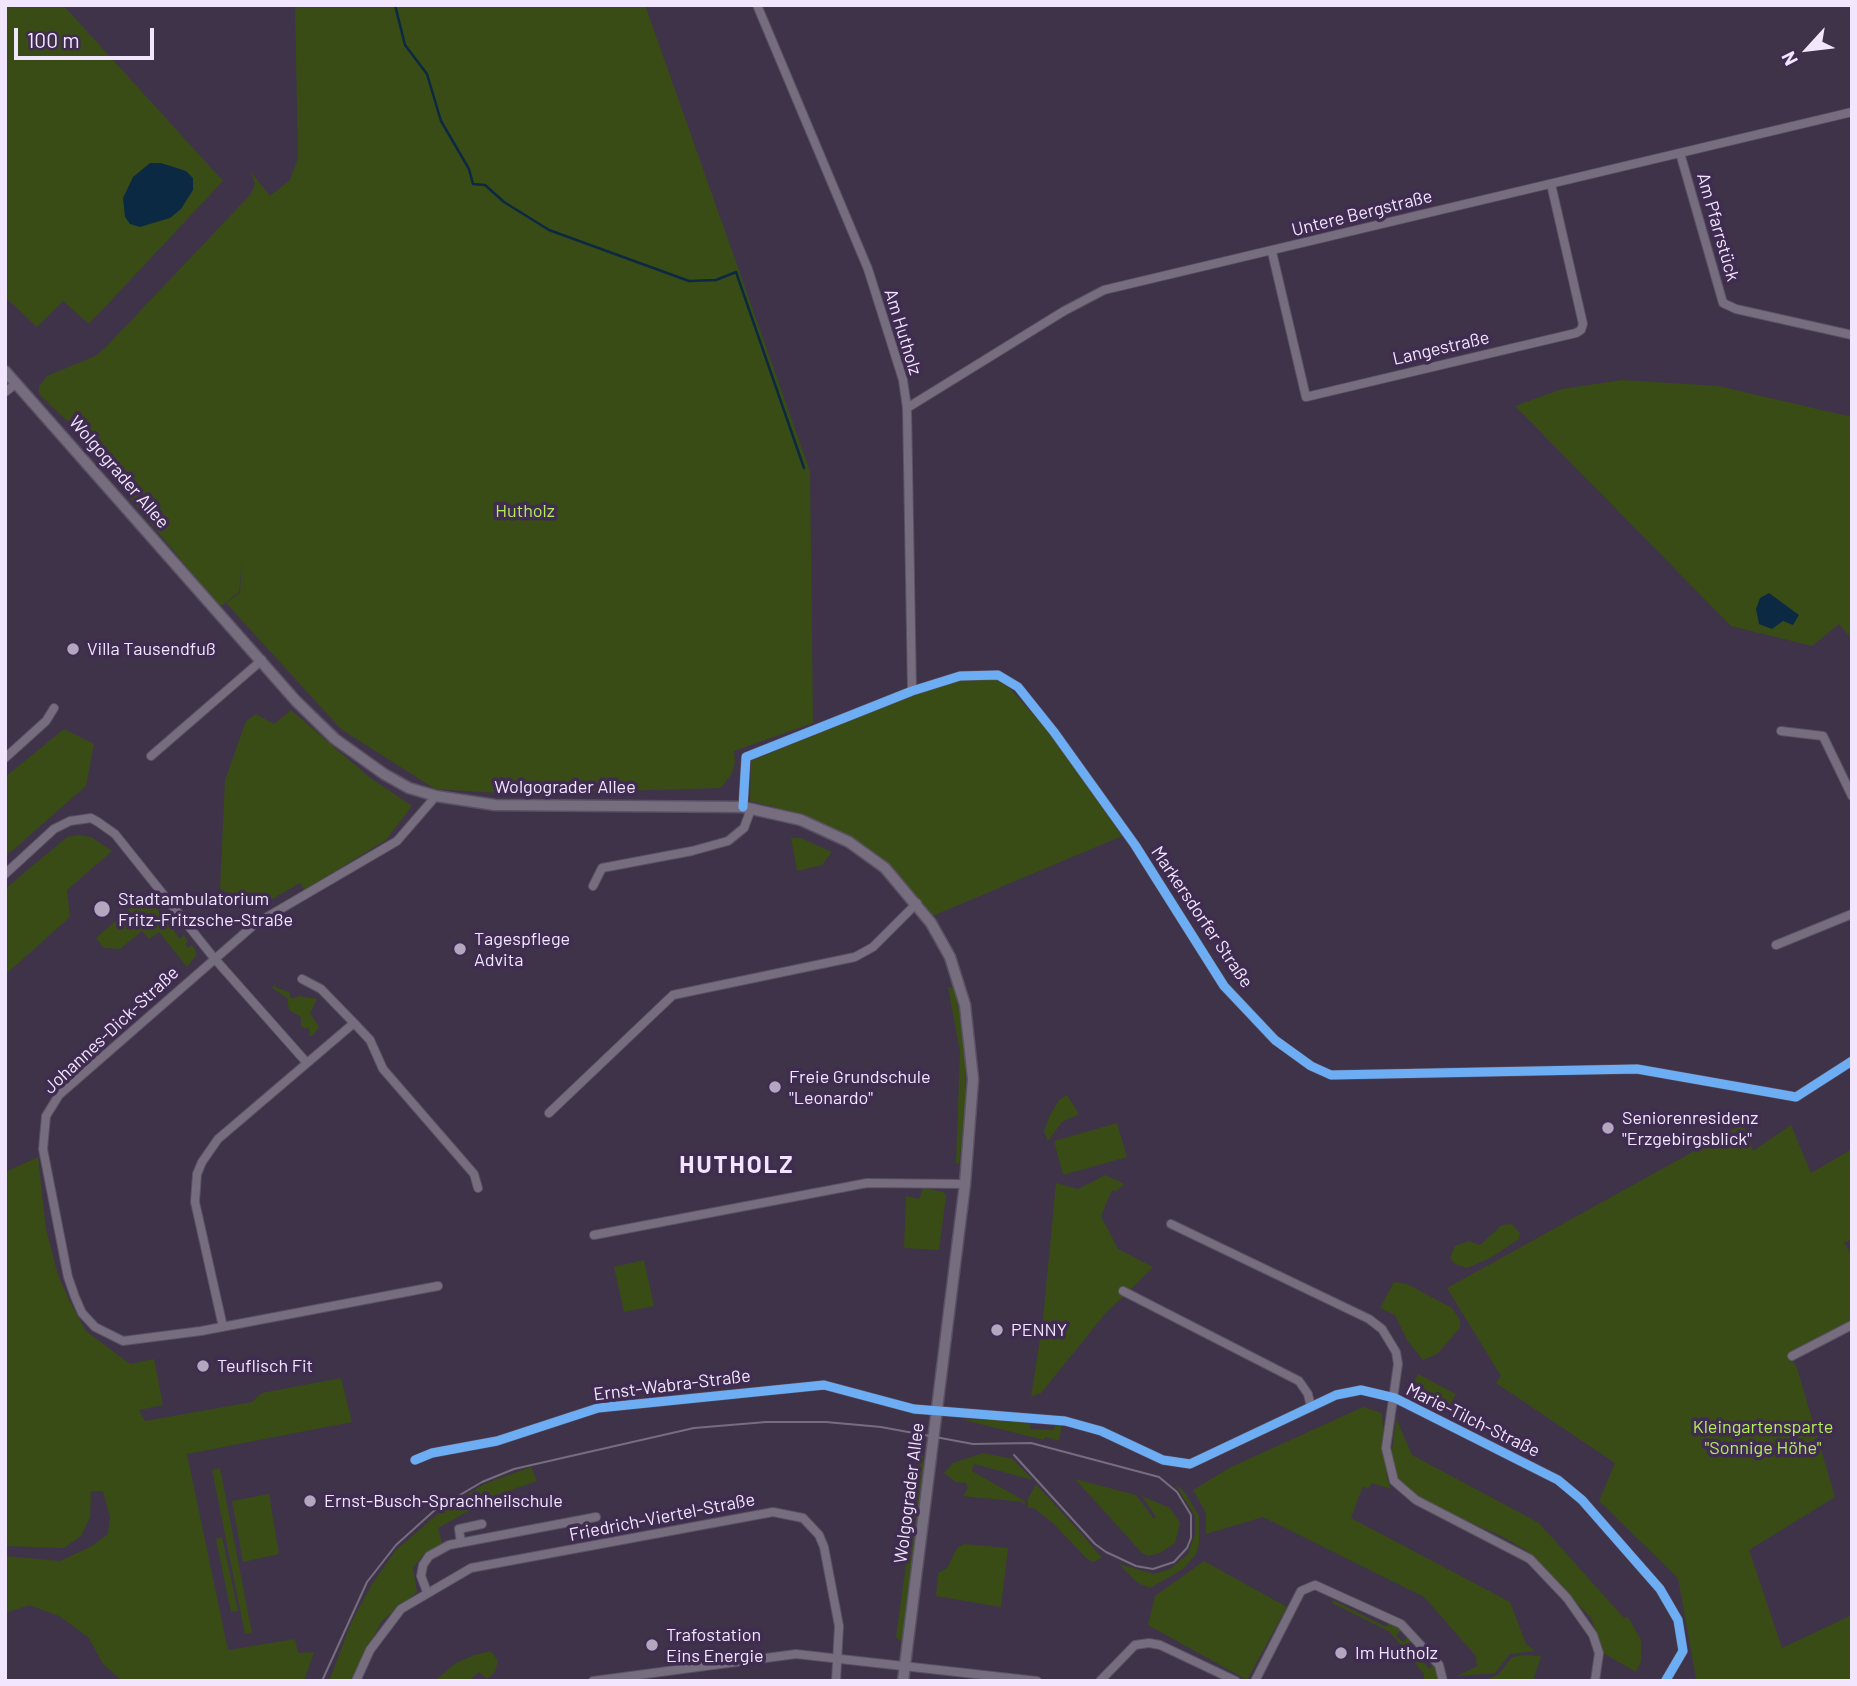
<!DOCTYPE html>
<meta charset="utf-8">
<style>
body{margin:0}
#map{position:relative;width:1857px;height:1686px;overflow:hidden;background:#3f3349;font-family:Barlow,sans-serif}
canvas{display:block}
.frame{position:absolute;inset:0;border:7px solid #f2e6fe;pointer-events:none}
.north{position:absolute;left:1773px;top:14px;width:70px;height:70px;-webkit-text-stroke:5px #402b51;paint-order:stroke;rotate:243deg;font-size:19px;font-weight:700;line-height:28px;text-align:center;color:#f2e6fe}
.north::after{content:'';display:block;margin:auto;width:24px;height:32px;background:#f2e6fe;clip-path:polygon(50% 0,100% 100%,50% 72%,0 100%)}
.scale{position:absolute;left:14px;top:28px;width:140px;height:32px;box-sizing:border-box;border:4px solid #f2e6fe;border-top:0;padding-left:9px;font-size:21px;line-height:24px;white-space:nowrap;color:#f2e6fe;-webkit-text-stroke:5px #402b51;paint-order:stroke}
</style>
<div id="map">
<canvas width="1857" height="1686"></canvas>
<div class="frame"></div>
<div class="north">N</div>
<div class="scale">100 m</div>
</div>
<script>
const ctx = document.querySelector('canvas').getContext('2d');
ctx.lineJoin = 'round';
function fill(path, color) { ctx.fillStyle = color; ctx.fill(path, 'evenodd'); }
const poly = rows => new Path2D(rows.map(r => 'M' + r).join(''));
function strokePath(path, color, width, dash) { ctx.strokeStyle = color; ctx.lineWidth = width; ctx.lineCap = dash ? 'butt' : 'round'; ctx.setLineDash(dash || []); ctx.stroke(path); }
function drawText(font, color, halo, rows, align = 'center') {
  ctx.font = font + ' Barlow,sans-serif'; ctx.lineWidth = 7; ctx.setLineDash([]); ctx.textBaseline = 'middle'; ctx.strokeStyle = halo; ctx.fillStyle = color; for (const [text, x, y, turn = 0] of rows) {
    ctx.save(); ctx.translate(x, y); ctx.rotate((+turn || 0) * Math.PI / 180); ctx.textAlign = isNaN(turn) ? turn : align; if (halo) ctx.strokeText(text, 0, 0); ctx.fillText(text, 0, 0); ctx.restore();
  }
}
fill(poly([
 [5,5,63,5,223,181,89,324,63,301,37,327,5,297],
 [295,5,645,5,810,471,813,723,734,751,735,761,732,773,721,788,516,794,435,789,341,729,226,603,240,593,242,558,239,592,220,607,107,471,83,436,39,394,39,386,47,376,95,356,105,348,250,195,255,185,251,172,270,196,290,180,298,158],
 [1622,380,1718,386,1852,417,1852,639,1839,624,1812,646,1731,626,1515,406,1562,389],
 [984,678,1003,681,1051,734,1122,836,930,917,882,859,775,807,750,801,751,761,912,694,962,680],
 [291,710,369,777,412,806,386,840,304,890,300,883,260,906,220,889,225,780,246,721,256,714,274,724],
 [64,729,94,744,86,786,5,857,5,777],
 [79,835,91,837,112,851,67,890,70,917,5,975,5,889,67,837],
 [791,838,801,838,832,852,822,865,797,871],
 [146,894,180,939,184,935,188,941,185,944,188,948,192,945,194,948,197,954,187,967,159,932,149,939,142,931,120,949,104,948,96,938],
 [275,984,275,987,289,992,291,999,299,996,317,999,310,1013,319,1027,313,1035,309,1036,310,1029,301,1027,301,1017,289,1010,287,998,272,988],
 [948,987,955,988,965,1047,966,1107,959,1164,956,1163,960,1052],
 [1067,1095,1079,1114,1062,1122,1048,1141,1044,1131,1050,1115,1059,1100],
 [1117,1123,1127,1157,1063,1175,1054,1141],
 [1743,1124,1753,1151,1791,1125,1811,1173,1852,1149,1852,1240,1844,1242,1852,1257,1852,1321,1789,1354,1797,1368,1835,1497,1749,1550,1782,1648,1852,1615,1852,1681,1692,1681,1696,1678,1678,1578,1599,1501,1615,1463,1496,1383,1501,1376,1447,1288],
 [38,1157,46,1229,58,1275,71,1304,86,1331,130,1364,154,1359,163,1405,139,1410,145,1421,252,1402,262,1393,341,1378,352,1422,187,1454,228,1650,295,1639,298,1653,314,1652,304,1681,122,1681,103,1664,89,1638,59,1616,29,1605,5,1613,5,1556,60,1561,92,1546,108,1534,110,1517,103,1491,91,1491,90,1517,81,1536,64,1548,5,1546,5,1172],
 [1105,1175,1125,1184,1116,1191,1112,1190,1101,1216,1118,1249,1153,1267,1104,1315,1041,1393,1031,1397,1043,1319,1056,1183,1078,1189],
 [923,1188,943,1192,946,1196,939,1250,904,1248,906,1196,919,1199],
 [1512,1224,1520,1233,1519,1239,1492,1257,1467,1268,1455,1264,1450,1258,1455,1246,1469,1241,1480,1245,1502,1225],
 [644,1260,654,1306,624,1312,614,1267],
 [1394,1282,1407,1284,1452,1308,1460,1320,1460,1328,1437,1354,1423,1360,1407,1340,1395,1315,1380,1308],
 [1418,1374,1456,1394,1446,1411,1409,1391],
 [1363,1407,1382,1413,1387,1478,1391,1489,1372,1483,1368,1489,1363,1486,1351,1518,1510,1602,1526,1644,1535,1651,1510,1654,1495,1673,1457,1676,1477,1666,1476,1656,1424,1597,1263,1517,1206,1534,1206,1513,1193,1490,1231,1467],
 [1396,1418,1412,1455,1539,1523,1624,1618,1628,1617,1641,1640,1641,1661,1636,1672,1603,1653,1591,1618,1527,1551,1501,1536,1418,1499,1403,1485,1394,1473,1391,1458],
 [960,1419,1031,1420,1030,1429,1054,1430,1056,1423,1062,1424,1059,1441,1045,1437,1044,1440],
 [922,1447,924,1468,902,1642,896,1637],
 [983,1453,1013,1459,1033,1480,974,1464,972,1471,1025,1501,1024,1508,1023,1502,963,1496,968,1488,966,1483,956,1482,944,1473,953,1463],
 [531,1467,537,1481,497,1495,438,1528,442,1543,423,1555,413,1568,417,1592,381,1622,353,1681,329,1681,352,1621,372,1584,396,1550,440,1512,484,1484],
 [220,1468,252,1633,245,1634,212,1470],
 [1075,1479,1136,1495,1154,1519,1156,1517,1142,1496,1170,1508,1180,1523,1175,1543,1160,1553,1148,1556,1142,1553],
 [1174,1482,1186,1494,1199,1516,1199,1544,1196,1554,1183,1569,1150,1588,1138,1583,1119,1564,1154,1574,1170,1569,1188,1554,1195,1534,1195,1516],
 [1036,1484,1078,1530,1102,1558,1093,1562,1086,1558,1053,1523,1034,1508,1028,1508,1028,1499],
 [269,1494,279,1554,243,1562,232,1501],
 [222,1537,238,1611,231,1612,216,1539],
 [965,1544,1008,1548,1001,1607,936,1596,938,1573,947,1568,957,1548],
 [1204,1561,1287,1607,1247,1680,1148,1625,1155,1596],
 [1333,1600,1386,1627,1389,1623,1401,1630,1396,1636,1403,1642,1408,1636,1412,1641,1408,1645,1429,1669,1434,1665,1439,1681,1424,1681,1424,1674,1390,1632,1332,1603],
 [491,1651,498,1661,495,1672,487,1679,479,1672,468,1681,425,1681,435,1681,456,1663,474,1655],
 [1524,1655,1541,1656,1533,1681,1483,1681,1498,1675,1512,1657]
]), '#394c16');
fill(poly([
 [150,163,161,163,186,171,193,178,193,190,181,209,170,218,140,227,130,224,125,217,123,198,133,177],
 [1769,593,1799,615,1793,625,1783,621,1772,629,1759,624,1756,609,1760,598]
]), '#0c2944');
strokePath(poly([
 [395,5,405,45,427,74,441,121,469,169,473,184,485,185,504,202,549,230,689,281,716,280,736,272,804,468]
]), '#0c2944', 2.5);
const street = poly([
 [757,5,868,269,903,380,907,408,912,691],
 [1680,153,1723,303,1736,309,1852,335],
 [1272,252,1306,397,1576,333,1581,330,1583,324,1551,184],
 [5,392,17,383],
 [907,408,1064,311,1104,290,1852,112],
 [1781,731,1823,736,1852,796],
 [151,756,262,660],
 [5,758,46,721,54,708],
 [436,796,397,841,255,924,59,1095,46,1116,43,1149,68,1277,75,1297,82,1313,95,1327,123,1341,201,1331,438,1286],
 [743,807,746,757,912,691,960,676,998,675,1018,687,1054,732,1135,845,1224,986,1275,1040,1311,1066,1331,1075,1637,1069,1796,1097,1852,1061],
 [5,874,54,829,70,821,91,818,98,822,115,834,214,958,307,1063],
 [593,886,602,868,692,851,728,841,744,828,751,809],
 [1776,945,1852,914],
 [302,979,321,989,354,1023],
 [549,1113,673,995,855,957,873,947,917,903],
 [1171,1224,1369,1319,1382,1329,1396,1352,1398,1364,1386,1448,1394,1481,1416,1500,1530,1559,1567,1598,1593,1635,1599,1653,1595,1681],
 [594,1235,867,1183,965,1184],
 [1123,1291,1299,1381,1308,1394,1311,1407],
 [223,1327,195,1202,197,1174,202,1162,218,1139,354,1023,370,1040,383,1069,474,1174,478,1188],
 [1792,1356,1852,1325],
 [415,1460,432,1453,497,1441,598,1408,824,1385,914,1409,1065,1421,1101,1431,1163,1460,1190,1464,1336,1395,1361,1390,1395,1398,1558,1480,1582,1500,1660,1589,1678,1620,1683,1651,1666,1680],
 [461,1543,459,1529,482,1524],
 [427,1592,421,1576,423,1565,429,1556,449,1545,596,1517],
 [356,1681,370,1650,401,1609,471,1568,773,1512,803,1518,819,1535,824,1547,839,1626,836,1681],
 [593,1681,796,1654,1037,1681],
 [1100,1681,1135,1645,1149,1643,1160,1645,1236,1681],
 [1255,1681,1301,1591,1315,1585,1401,1624,1439,1665,1443,1681]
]);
const secondary = poly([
 [5,371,296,701,335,739,384,774,409,788,436,796,495,805,743,807,801,820,849,842,885,868,931,923,950,957,965,1005,973,1079,965,1184,903,1681]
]);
strokePath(street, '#5b5164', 10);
strokePath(secondary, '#5b5164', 13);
strokePath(street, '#766e7f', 8);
strokePath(secondary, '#766e7f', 10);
strokePath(poly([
 [322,1681,367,1582,396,1545,436,1509,482,1482,514,1469,694,1428,766,1422,826,1422,881,1427,973,1444,1031,1443,1159,1477,1177,1492,1191,1515,1191,1538,1187,1548,1174,1562,1153,1569,1136,1566,1106,1552,1095,1544,1014,1455]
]), '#766e7f', 2);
strokePath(poly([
 [743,807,746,757,912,691,960,676,998,675,1018,687,1054,732,1135,845,1224,986,1275,1040,1311,1066,1331,1075,1637,1069,1796,1097,1852,1061],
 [415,1460,432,1453,497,1441,598,1408,824,1385,914,1409,1065,1421,1101,1431,1163,1460,1190,1464,1336,1395,1361,1390,1395,1398,1558,1480,1582,1500,1660,1589,1678,1620,1683,1651,1666,1680]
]), '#6dadf4', 9);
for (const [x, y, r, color] of [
 [73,649,7,"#b3a7bf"],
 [102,909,9,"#b3a7bf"],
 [460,949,7,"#b3a7bf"],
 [775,1087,7,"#b3a7bf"],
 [1608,1128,7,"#b3a7bf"],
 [997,1330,7,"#b3a7bf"],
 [203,1366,7,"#b3a7bf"],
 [310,1501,7,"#b3a7bf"],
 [652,1645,7,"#b3a7bf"],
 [1341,1653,7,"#b3a7bf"]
]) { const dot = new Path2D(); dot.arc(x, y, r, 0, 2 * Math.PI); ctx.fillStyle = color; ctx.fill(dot); strokePath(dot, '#402b51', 2.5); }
drawText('18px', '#f2e6fe', '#402b51', [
 ["Untere Bergstraße",1362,213,-14],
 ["Am Pfarrstück",1718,227,74],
 ["Am Hutholz",903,332,73],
 ["Langestraße",1441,348,-13],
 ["Wolgograder Allee",119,472,49],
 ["Wolgograder Allee",565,787],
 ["Markersdorfer Straße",1202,917,56],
 ["Johannes-Dick-Straße",111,1030,-43],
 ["Ernst-Wabra-Straße",672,1385,-7],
 ["Marie-Tilch-Straße",1473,1420,26],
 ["Wolgograder Allee",909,1493,-83],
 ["Friedrich-Viertel-Straße",662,1517,-11]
]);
drawText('18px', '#b3ed57', '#402b51', [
 ["Hutholz",525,511],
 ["Kleingartensparte",1763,1427],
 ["\"Sonnige Höhe\"",1763,1448]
]);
drawText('18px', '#f2e6fe', '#402b51', [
 ["Villa Tausendfuß",87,649],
 ["Stadtambulatorium",118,899],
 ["Fritz-Fritzsche-Straße",118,920],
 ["Tagespflege",474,939],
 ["Advita",474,960],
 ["Freie Grundschule",789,1077],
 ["\"Leonardo\"",789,1098],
 ["Seniorenresidenz",1622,1118],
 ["\"Erzgebirgsblick\"",1622,1139],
 ["PENNY",1011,1330],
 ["Teuflisch Fit",217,1366],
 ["Ernst-Busch-Sprachheilschule",324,1501],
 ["Trafostation",666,1635],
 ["Eins Energie",666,1656],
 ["Im Hutholz",1355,1653]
], 'left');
ctx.letterSpacing = '2px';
drawText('bold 24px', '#f2e6fe', '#402b51', [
 ["HUTHOLZ",737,1165]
]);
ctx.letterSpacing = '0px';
</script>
